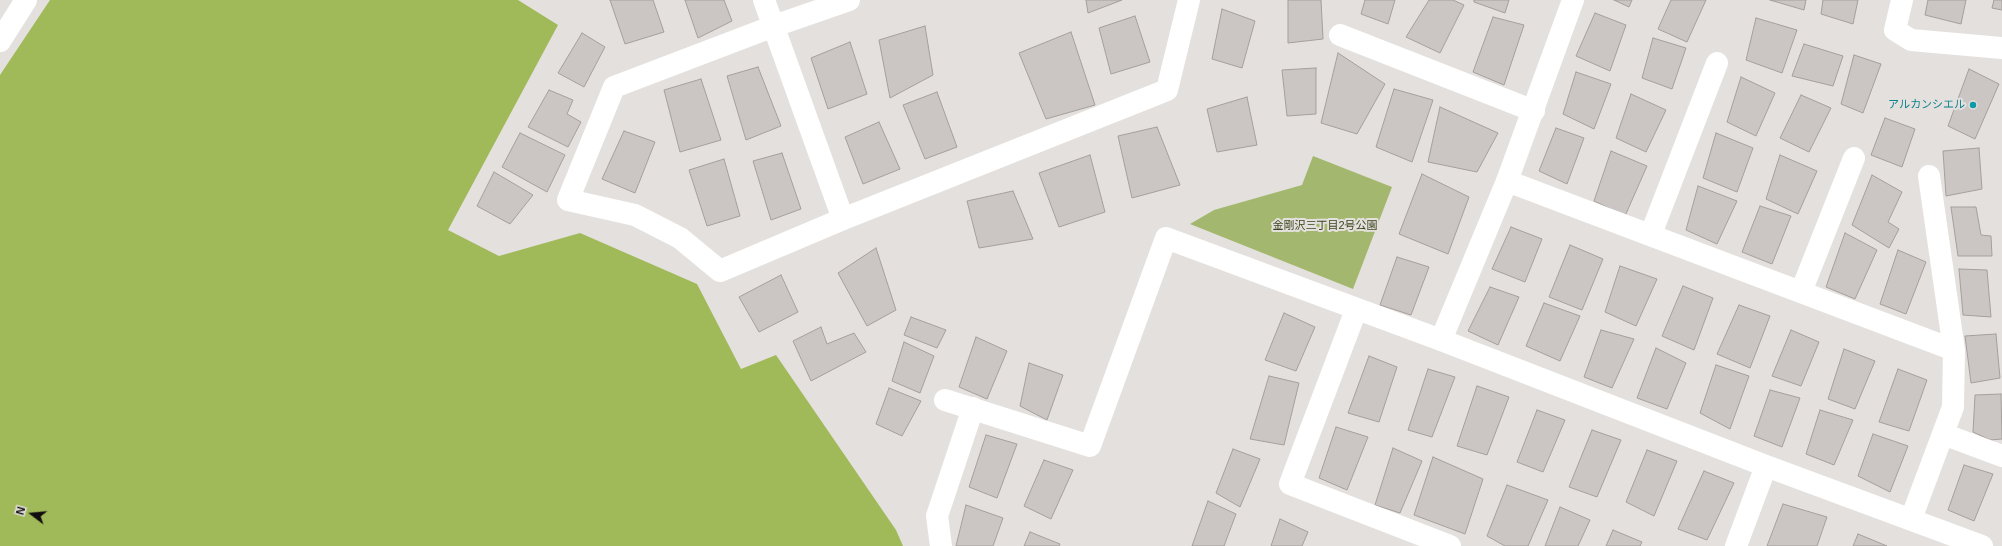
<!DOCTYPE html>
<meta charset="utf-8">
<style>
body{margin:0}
#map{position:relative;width:2002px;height:546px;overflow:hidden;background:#e4e0dd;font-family:Arial,sans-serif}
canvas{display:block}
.north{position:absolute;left:12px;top:494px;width:40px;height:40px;-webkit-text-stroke:3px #e4e0dd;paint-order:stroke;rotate:286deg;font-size:11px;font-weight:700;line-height:16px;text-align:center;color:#0f0d0d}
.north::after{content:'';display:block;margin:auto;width:14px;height:18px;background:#0f0d0d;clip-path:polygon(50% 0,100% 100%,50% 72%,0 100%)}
</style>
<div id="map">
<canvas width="2002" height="546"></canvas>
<div class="north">N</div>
</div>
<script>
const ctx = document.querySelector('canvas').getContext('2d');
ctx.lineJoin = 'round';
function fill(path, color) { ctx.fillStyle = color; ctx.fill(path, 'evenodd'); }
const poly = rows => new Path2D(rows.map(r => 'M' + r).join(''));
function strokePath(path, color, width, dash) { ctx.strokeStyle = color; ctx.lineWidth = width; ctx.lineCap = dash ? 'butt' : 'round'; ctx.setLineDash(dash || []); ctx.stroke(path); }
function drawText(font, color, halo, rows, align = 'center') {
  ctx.font = font + ' Arial,"Noto Sans JP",sans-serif'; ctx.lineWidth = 4; ctx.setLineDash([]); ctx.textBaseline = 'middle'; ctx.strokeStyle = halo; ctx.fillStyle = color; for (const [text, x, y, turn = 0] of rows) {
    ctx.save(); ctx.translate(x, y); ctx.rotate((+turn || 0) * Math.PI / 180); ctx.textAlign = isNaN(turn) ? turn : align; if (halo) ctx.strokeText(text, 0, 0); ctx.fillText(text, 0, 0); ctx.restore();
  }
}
fill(poly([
 [1313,156,1392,187,1353,289,1190,224,1214,210,1302,185]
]), '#a3b86e');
fill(poly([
 [50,0,518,0,558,25,448,230,499,256,580,233,697,284,741,369,776,355,896,530,903,546,0,546,0,75]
]), '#a0b959');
const building = poly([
 [610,0,653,0,664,32,625,44,610,0],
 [685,0,724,0,732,21,698,38,685,0],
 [1086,0,1122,0,1088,13,1086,0],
 [1288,0,1321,0,1323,39,1288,43,1288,0],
 [1365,0,1395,0,1388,24,1361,14,1365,0],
 [1429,0,1453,0,1464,5,1440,53,1406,37,1429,0],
 [1474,0,1509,0,1505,13,1474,2,1474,0],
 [1614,0,1632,0,1629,7,1614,0],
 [1671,0,1706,0,1687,42,1658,29,1671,0],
 [1770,0,1806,0,1804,10,1770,0],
 [1823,0,1858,0,1853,24,1821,14,1823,0],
 [1928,0,1966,0,1961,24,1925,15,1928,0],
 [1994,0,2002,0,2002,10,1992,8,1994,0],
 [1222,9,1255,21,1242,68,1212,59,1222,9],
 [1595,13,1626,25,1610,71,1576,56,1595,13],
 [1135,16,1150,62,1111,74,1099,28,1135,16],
 [1493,17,1524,25,1504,85,1473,72,1493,17],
 [1756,18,1797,30,1782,73,1746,60,1756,18],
 [925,26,933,75,890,98,879,40,925,26],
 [1071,32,1095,105,1046,119,1019,53,1071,32],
 [582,33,605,47,584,87,558,73,582,33],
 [1653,38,1686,48,1672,89,1642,78,1653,38],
 [850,42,867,94,828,109,811,58,850,42],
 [1804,44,1843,56,1833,86,1792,76,1804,44],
 [1338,53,1385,84,1357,134,1321,123,1338,53],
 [1854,55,1881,64,1863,113,1841,104,1854,55],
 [758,67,781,126,746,140,727,76,758,67],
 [1316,68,1316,114,1287,116,1282,70,1316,68],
 [1969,69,1999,84,1975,139,1948,126,1969,69],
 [1576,72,1611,84,1594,129,1563,114,1576,72],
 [1741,77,1775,93,1756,136,1727,122,1741,77],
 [701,79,721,140,680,152,664,90,701,79],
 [1394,89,1433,100,1412,162,1376,147,1394,89],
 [549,90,573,100,567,114,581,122,568,147,528,127,549,90],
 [937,92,957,147,925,159,903,105,937,92],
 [1631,94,1666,110,1646,152,1616,138,1631,94],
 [1801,95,1831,108,1809,152,1780,138,1801,95],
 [1247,97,1257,145,1217,152,1207,109,1247,97],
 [1440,107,1498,133,1477,172,1428,162,1440,107],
 [1885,118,1915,129,1902,167,1871,155,1885,118],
 [879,122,900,169,863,184,845,137,879,122],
 [1157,127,1180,185,1132,198,1118,136,1157,127],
 [1556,128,1584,138,1567,184,1539,171,1556,128],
 [624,131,655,142,635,193,602,179,624,131],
 [520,133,565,155,547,192,502,167,520,133],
 [1716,133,1753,148,1737,192,1703,178,1716,133],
 [1979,148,1982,189,1946,196,1943,151,1979,148],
 [1611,151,1647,166,1625,216,1594,201,1611,151],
 [782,153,801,209,771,220,753,161,782,153],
 [1090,155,1105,212,1059,227,1039,173,1090,155],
 [1780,155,1817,171,1798,214,1766,199,1780,155],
 [724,159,740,216,707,226,689,170,724,159],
 [494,172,533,195,510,224,477,206,494,172],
 [1422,174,1469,197,1448,254,1399,234,1422,174],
 [1872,175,1902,192,1888,222,1899,229,1889,248,1852,225,1872,175],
 [1698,186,1737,201,1717,244,1686,230,1698,186],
 [1013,191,1033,239,979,248,967,201,1013,191],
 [1760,206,1791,216,1772,264,1742,252,1760,206],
 [1951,207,1976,207,1981,235,1991,236,1992,256,1958,256,1951,207],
 [1511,227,1542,239,1525,282,1492,269,1511,227],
 [1845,233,1877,250,1855,299,1826,287,1845,233],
 [1570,245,1603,259,1582,310,1549,297,1570,245],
 [876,248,896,310,867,326,838,273,876,248],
 [1898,250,1926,262,1906,314,1880,304,1898,250],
 [1397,257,1429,267,1411,315,1380,305,1397,257],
 [1620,266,1657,279,1636,326,1605,312,1620,266],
 [1959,269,1987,270,1991,317,1963,315,1959,269],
 [781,275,798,312,759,332,739,297,781,275],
 [1683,286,1713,298,1694,350,1662,336,1683,286],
 [1490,287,1519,297,1498,345,1468,331,1490,287],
 [1544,303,1580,316,1560,361,1526,346,1544,303],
 [1739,305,1770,316,1750,368,1717,354,1739,305],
 [1284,313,1315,327,1296,371,1265,360,1284,313],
 [911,317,946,330,937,348,904,335,911,317],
 [821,327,827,344,854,333,866,352,811,381,793,341,821,327],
 [1601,330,1634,339,1612,388,1584,377,1601,330],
 [1791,330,1819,342,1801,386,1772,376,1791,330],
 [1996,334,2000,378,1971,383,1965,336,1996,334],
 [976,337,1007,351,987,399,959,387,976,337],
 [904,342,934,356,920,393,892,381,904,342],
 [1656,348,1686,363,1667,409,1637,398,1656,348],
 [1844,349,1875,361,1855,409,1828,399,1844,349],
 [1369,356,1397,367,1379,422,1348,413,1369,356],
 [1029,363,1063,375,1047,420,1020,406,1029,363],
 [1716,365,1749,376,1730,429,1700,413,1716,365],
 [1428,369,1455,377,1432,437,1408,430,1428,369],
 [1898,369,1927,380,1909,431,1879,422,1898,369],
 [1269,376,1299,383,1284,445,1250,439,1269,376],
 [1477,386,1509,397,1487,455,1457,446,1477,386],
 [889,388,921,401,902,436,876,424,889,388],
 [1770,390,1800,398,1782,447,1754,436,1770,390],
 [2001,394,2002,439,1990,440,1973,432,1975,395,2001,394],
 [1537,410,1565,420,1543,472,1517,462,1537,410],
 [1820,410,1853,420,1834,465,1806,454,1820,410],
 [1336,427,1368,437,1347,490,1319,478,1336,427],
 [1592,430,1621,440,1597,497,1569,487,1592,430],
 [1873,434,1908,446,1890,492,1858,476,1873,434],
 [986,435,1017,444,997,498,969,487,986,435],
 [1393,448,1422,461,1400,513,1375,505,1393,448],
 [1233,449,1260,459,1240,507,1216,493,1233,449],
 [1647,450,1677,461,1654,516,1626,502,1647,450],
 [1433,457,1483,479,1465,534,1414,515,1433,457],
 [1044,460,1073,470,1051,519,1024,506,1044,460],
 [1964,465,1993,474,1974,521,1948,510,1964,465],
 [1704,471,1734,483,1707,540,1678,529,1704,471],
 [1507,485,1548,500,1528,546,1505,546,1487,536,1507,485],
 [1208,501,1236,514,1224,546,1192,546,1208,501],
 [1783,504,1827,517,1817,546,1767,546,1783,504],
 [966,505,1003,518,993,546,956,546,966,505],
 [1560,507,1590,520,1578,546,1545,546,1560,507],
 [1280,519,1308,532,1302,546,1271,546,1280,519],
 [1613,530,1642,542,1640,546,1606,546,1613,530],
 [1030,532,1060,544,1059,546,1024,546,1030,532],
 [1858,534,1887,546,1853,546,1858,534]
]);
fill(building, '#cbc6c4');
strokePath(building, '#a49f9d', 1);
strokePath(poly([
 [764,0,843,219],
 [849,0,774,26,614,87,568,200,635,215,680,238,720,271,843,219,1167,90,1189,0],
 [1902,0,1895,30,1911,40,2002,48],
 [1340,35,1534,111],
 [0,41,26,0],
 [1507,181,1954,350],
 [1651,234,1717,63],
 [1801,292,1854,158],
 [1356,310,1290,484,1450,546],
 [1441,340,1507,181,1573,0],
 [945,400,1090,446,1166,238,1441,340,1766,466,1982,546],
 [1943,434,2002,456],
 [1911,519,1953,407,1954,350,1929,176],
 [941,546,937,516,973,408],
 [1736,546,1766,466]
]), '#fff', 22);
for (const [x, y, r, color] of [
 [1973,105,4,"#0f9aa8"]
]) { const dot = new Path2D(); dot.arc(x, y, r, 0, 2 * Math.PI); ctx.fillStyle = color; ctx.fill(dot); strokePath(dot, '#e4e0dd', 1.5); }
drawText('11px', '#0d838f', '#e4e0dd', [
 ["アルカンシエル",1965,105]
], 'right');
drawText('11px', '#3b451d', '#e4e0dd', [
 ["金剛沢三丁目2号公園",1325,226]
]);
</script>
